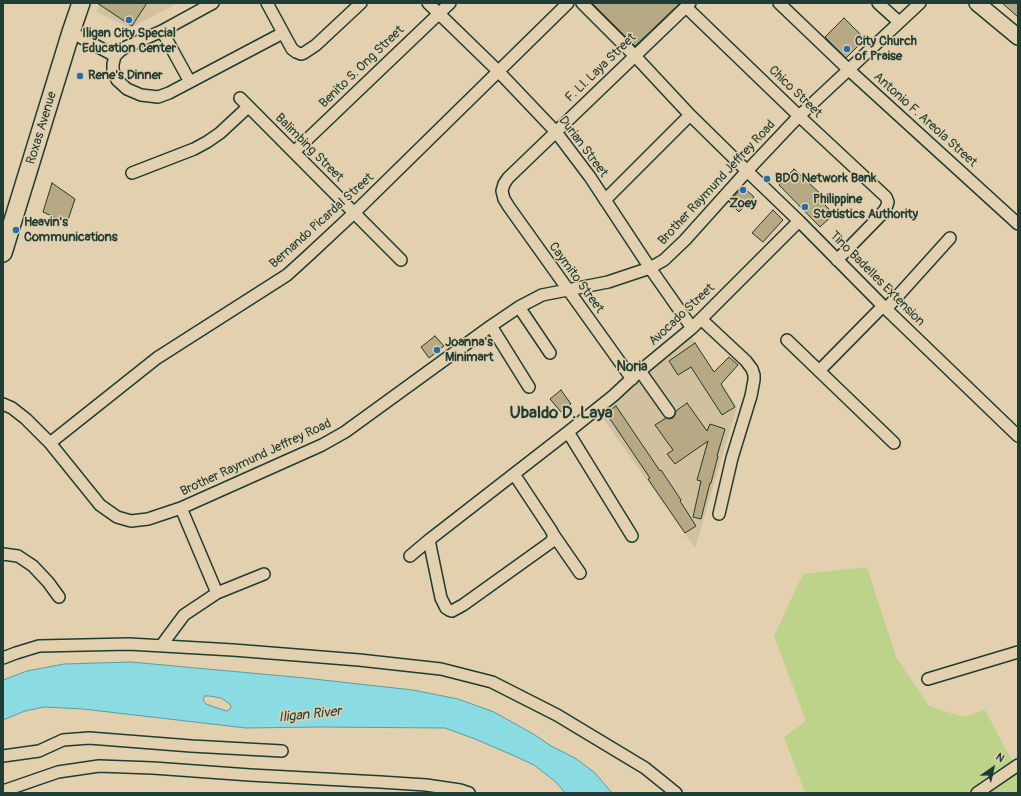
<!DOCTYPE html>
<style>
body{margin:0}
#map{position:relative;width:1021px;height:796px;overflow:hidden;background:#e3d0ae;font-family:Pangolin,sans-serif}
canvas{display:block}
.frame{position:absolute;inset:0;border:4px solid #1f3d34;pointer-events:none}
.north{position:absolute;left:973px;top:748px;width:40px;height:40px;-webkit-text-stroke:3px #e3d0ae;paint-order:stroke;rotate:34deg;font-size:11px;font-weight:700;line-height:16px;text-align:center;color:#1f3d34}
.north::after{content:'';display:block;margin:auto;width:14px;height:18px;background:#1f3d34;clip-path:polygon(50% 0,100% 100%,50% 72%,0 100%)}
</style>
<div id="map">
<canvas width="1021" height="796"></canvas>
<div class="frame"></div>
<div class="north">N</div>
</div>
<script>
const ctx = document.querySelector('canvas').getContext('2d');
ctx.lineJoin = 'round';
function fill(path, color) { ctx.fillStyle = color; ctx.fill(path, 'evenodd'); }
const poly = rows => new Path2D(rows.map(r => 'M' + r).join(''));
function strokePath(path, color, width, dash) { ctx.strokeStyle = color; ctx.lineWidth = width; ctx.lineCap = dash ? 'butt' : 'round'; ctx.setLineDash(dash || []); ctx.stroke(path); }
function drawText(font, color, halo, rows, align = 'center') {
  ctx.font = font + ' Pangolin,sans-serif'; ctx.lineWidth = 3; ctx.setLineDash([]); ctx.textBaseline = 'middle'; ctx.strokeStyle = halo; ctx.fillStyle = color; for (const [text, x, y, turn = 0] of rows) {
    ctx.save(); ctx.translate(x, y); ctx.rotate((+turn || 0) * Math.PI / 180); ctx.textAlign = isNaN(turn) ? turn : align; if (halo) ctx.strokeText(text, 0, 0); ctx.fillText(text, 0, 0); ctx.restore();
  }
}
fill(poly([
 [100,3,178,3,130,28,96,12],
 [690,335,737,407,695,548,600,414]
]), '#d2c19f');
fill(poly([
 [867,567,896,657,929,706,963,717,985,710,1018,772,1018,793,805,793,784,737,806,721,774,636,803,574]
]), '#bdd38a');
const water = poly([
 [131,662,305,678,413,690,458,699,494,712,535,735,551,746,575,758,595,773,612,793,565,793,556,782,534,765,510,754,475,739,445,728,319,727,246,728,83,709,44,707,25,711,3,720,3,680,27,671,64,664,131,662],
 [205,696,209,696,221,698,230,704,231,707,229,710,227,711,214,707,206,704,204,701,203,699,205,696]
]);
fill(water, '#8adbe2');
strokePath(water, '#5f9c9c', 1);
const building = poly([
 [97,3,147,3,132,26,97,3],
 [592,3,680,3,635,46,592,3],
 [1002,3,1018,3,1018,17,1002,3],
 [844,18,865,39,846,58,825,37,844,18],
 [794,169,825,198,821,201,834,214,820,227,779,185,794,169],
 [52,183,75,199,67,223,43,212,52,183],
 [743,187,754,197,739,212,729,202,743,187],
 [773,210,783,220,763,242,752,233,773,210],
 [435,336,444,346,429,358,421,347,435,336],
 [695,343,714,372,729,357,738,365,721,384,735,407,722,415,691,367,678,375,669,361,695,343],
 [561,390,571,404,561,412,550,399,561,390],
 [687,403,707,431,710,424,725,429,717,456,718,456,711,483,710,483,701,519,693,517,701,481,697,480,708,441,675,464,667,454,673,450,655,425,666,418,669,419,673,418,675,415,676,411,687,403],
 [616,406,660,471,661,470,681,500,680,501,696,526,685,533,648,479,650,478,606,413,616,406]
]);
fill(building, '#b7a984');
strokePath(building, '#1f3d34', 1);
const minor = poly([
 [213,3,162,31,126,47,120,51,115,56,113,64,113,70,117,80,127,89,141,95,158,97,169,93,279,35],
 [267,3,292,49,296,52,301,54,304,53,316,45,361,3],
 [428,3,498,71,556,132,590,177,650,268,692,328],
 [582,3,635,56,690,115,747,171,799,221,883,306,1018,436],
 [779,3,849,70,1018,224],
 [878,3,899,22],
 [686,7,799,116,886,197,888,202,886,208,880,216,837,260],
 [162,31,190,82],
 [71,32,115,56],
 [240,98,401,260],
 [294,152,450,3],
 [132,173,194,149,207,142,220,133,248,107],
 [605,200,690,115],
 [519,307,550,353],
 [886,309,950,238],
 [701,319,746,361,752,369,754,375,754,380,751,396,732,458,719,514],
 [491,326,529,387],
 [787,340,894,443],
 [640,371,669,412],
 [819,371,883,306],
 [632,379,509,207,504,199,502,191,504,184,508,178,690,3],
 [3,404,12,408,26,419,50,443,100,505,117,517,131,521,148,519,181,508,322,445,345,432,491,326,519,307,542,295,608,282,650,268,664,260,685,240,747,171,799,116,920,3],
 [568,432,632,536],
 [50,443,157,358,287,275,309,255,354,213,568,3],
 [181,508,217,593],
 [553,534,580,573],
 [429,540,441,598,446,608,449,610,452,611,463,605,551,542,553,538,553,534,551,530,514,474],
 [3,554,18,556,33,566,48,582,59,597],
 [410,556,429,540,568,432,613,396,640,371,692,328,799,221],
 [161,646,184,615,217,593,264,574],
 [3,658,16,653,39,646,129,644,233,650,359,660,441,669,492,682,557,715,645,768,676,793],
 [928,679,1018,652],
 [3,756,39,751,63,740,89,738,191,746,282,751],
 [3,791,58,772,99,766,153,768,250,775,380,782,426,785,460,790,469,793],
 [977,793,1018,765]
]);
const major = poly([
 [977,3,1018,37]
]);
const highway = poly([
 [3,253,71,32,81,3]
]);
strokePath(minor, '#1f3d34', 14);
strokePath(major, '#1f3d34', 18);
strokePath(highway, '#1f3d34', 20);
strokePath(minor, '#e3d0ae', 11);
strokePath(major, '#e3d0ae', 15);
strokePath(highway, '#e3d0ae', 17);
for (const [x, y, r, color] of [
 [129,20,4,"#1f6fb2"],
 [847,49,4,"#1f6fb2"],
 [80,76,4,"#1f6fb2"],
 [767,179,4,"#1f6fb2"],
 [743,190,4,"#1f6fb2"],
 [805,207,4,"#1f6fb2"],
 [16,230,4,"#1f6fb2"],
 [437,350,4,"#1f6fb2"]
]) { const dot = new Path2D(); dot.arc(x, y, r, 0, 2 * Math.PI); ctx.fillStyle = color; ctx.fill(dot); strokePath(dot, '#e3d0ae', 1.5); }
drawText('bold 13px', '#1f3d34', '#e3d0ae', [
 ["Iligan City Special",129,34,"center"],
 ["Education Center",129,49,"center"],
 ["City Church",855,42],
 ["of Praise",855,57],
 ["Rene's Dinner",88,76],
 ["BDO Network Bank",775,179],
 ["Philippine",813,200],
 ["Statistics Authority",813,215],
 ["Zoey",743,204,"center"],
 ["Heavin's",24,223],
 ["Communications",24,238],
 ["Joanna's",445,343],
 ["Minimart",445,358]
], 'left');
drawText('13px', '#1f3d34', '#e3d0ae', [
 ["Benito S. Ong Street",362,67,-44],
 ["F. Ll. Laya Street",601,68,-44],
 ["Chico Street",795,92,44],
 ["Antonio F. Areola Street",925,120,42],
 ["Roxas Avenue",42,128,-73],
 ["Durian Street",583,147,53],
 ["Balimbing Street",309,148,45],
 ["Brother Raymund Jeffrey Road",717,183,-47],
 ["Bernando Picardal Street",322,221,-42],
 ["Caymito Street",576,278,54],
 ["Tino Badelles Extension",877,279,45],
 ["Avocado Street",682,315,-43],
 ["Brother Raymund Jeffrey Road",256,458,-25]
]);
drawText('bold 14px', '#1f3d34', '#e3d0ae', [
 ["Noria",632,367]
]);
drawText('italic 14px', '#24453d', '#e3d0ae', [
 ["Iligan River",310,715,-6]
]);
drawText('bold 17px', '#1f3d34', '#e3d0ae', [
 ["Ubaldo D. Laya",561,414]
]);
</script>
